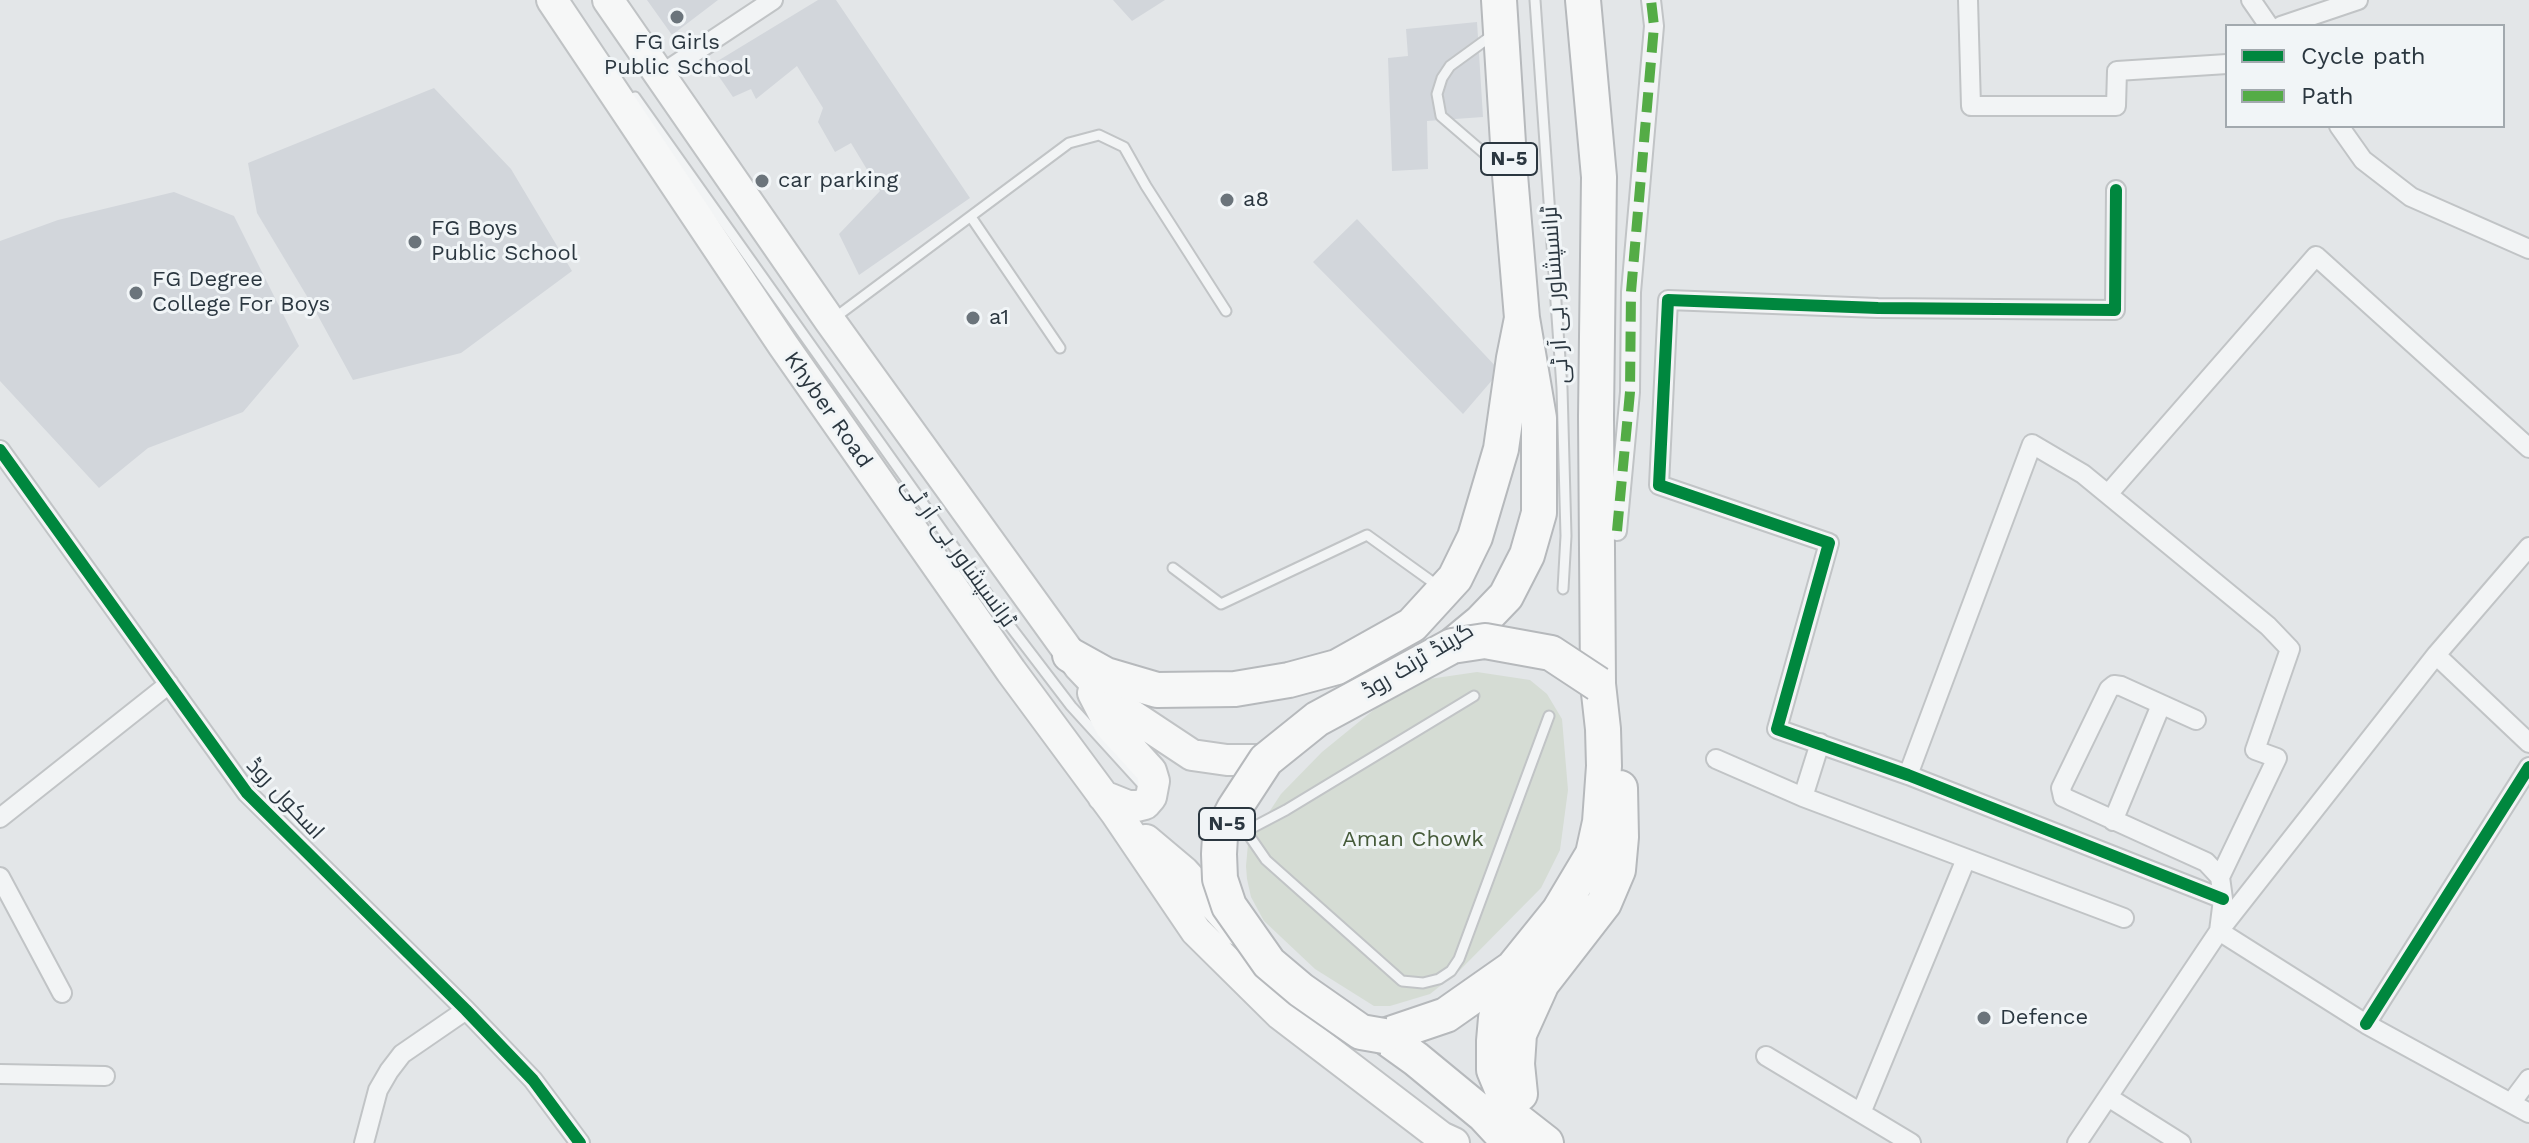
<!DOCTYPE html>
<meta charset="utf-8">
<style>
body{margin:0}
#map{position:relative;width:2529px;height:1143px;overflow:hidden;background:#e3e6e8;font-family:"Work Sans",sans-serif}
canvas{display:block}
.legend{position:absolute;left:2225px;top:24px;width:280px;height:104px;box-sizing:border-box;background:#f1f5f7;border:2px solid #a2a9ae;margin:0;padding:10px 14px;list-style:none;font-size:24px;color:#2b3740}
.legend li{display:flex;align-items:center;gap:16px;height:40px}
.legend b{width:40px;border:2px solid #a2a9ae}
</style>
<div id="map">
<canvas width="2529" height="1143"></canvas>
<ul class="legend">
<li><b style="height:10px;background:#00873e"></b>Cycle path</li>
<li><b style="height:10px;background:#54ac46"></b>Path</li>
</ul>
</div>
<script>
const ctx = document.querySelector('canvas').getContext('2d');
ctx.lineJoin = 'round';
function fill(path, color) { ctx.fillStyle = color; ctx.fill(path, 'evenodd'); }
const poly = rows => new Path2D(rows.map(r => 'M' + r).join(''));
function strokePath(path, color, width, dash) { ctx.strokeStyle = color; ctx.lineWidth = width; ctx.lineCap = dash ? 'butt' : 'round'; ctx.setLineDash(dash || []); ctx.stroke(path); }
function drawText(font, color, halo, rows, align = 'center') {
  ctx.font = font + ' "Work Sans",Cairo,sans-serif'; ctx.lineWidth = 6; ctx.setLineDash([]); ctx.textBaseline = 'middle'; ctx.strokeStyle = halo; ctx.fillStyle = color; for (const [text, x, y, turn = 0] of rows) {
    ctx.save(); ctx.translate(x, y); ctx.rotate((+turn || 0) * Math.PI / 180); ctx.textAlign = isNaN(turn) ? turn : align; if (halo) ctx.strokeText(text, 0, 0); ctx.fillText(text, 0, 0); ctx.restore();
  }
}
fill(poly([
 [647,0,718,0,672,35],
 [818,0,836,0,970,198,859,275,839,234,880,191,851,143,835,152,818,122,823,108,797,66,756,99,751,89,733,97,711,65],
 [1113,0,1165,0,1132,21],
 [1477,22,1483,117,1427,121,1428,169,1392,171,1388,58,1408,56,1406,29],
 [434,88,511,169,572,271,461,353,353,380,311,303,257,213,248,163],
 [174,192,234,216,299,346,243,412,148,448,99,488,0,381,0,241,58,220],
 [1357,219,1500,371,1463,414,1313,262]
]), '#d2d6db');
fill(poly([
 [1477,672,1530,680,1547,694,1562,719,1568,790,1560,850,1541,888,1459,971,1430,994,1390,1006,1374,1006,1315,969,1264,921,1251,897,1247,879,1246,866,1248,844,1281,794,1322,752,1392,695,1429,679]
]), '#d5dcd4');
const lane = poly([
 [1535,0,1562,388,1566,536,1563,589],
 [1494,34,1450,66,1442,78,1437,94,1441,116,1499,166],
 [635,97,1010,626,1071,706,1141,783],
 [971,217,1060,348],
 [833,319,1069,143,1099,135,1124,147,1146,186,1226,311],
 [1173,568,1221,604,1367,535,1438,586],
 [1474,696,1286,810,1246,831,1266,860,1402,981,1423,983,1439,979,1451,971,1459,959,1549,716]
]);
const street = poly([
 [1968,0,1971,106,2116,106,2117,71,2227,64],
 [2251,0,2269,26],
 [2281,26,2358,0],
 [660,75,773,0],
 [2339,126,2363,160,2411,197,2529,249],
 [2116,190,2115,310,1878,308,1668,300,1659,485,1829,543,1777,729,1908,775,2223,899],
 [0,450,247,793,466,1010,533,1080,580,1143],
 [2108,494,2316,256,2529,448],
 [1617,531,1630,392,1631,292,1654,26,1651,0],
 [2436,655,2529,743],
 [2196,720,2121,686,2114,685,2109,689,2061,788,2063,797,2206,862,2220,877,2223,899,2219,931,2366,1024,2529,1113],
 [1716,759,1803,797,2124,918],
 [1908,775,2032,444,2083,474,2268,626,2290,649,2255,750,2277,758,2220,877],
 [1803,797,1820,743],
 [0,818,169,684],
 [2113,821,2161,705],
 [0,877,62,993],
 [2366,1024,2529,767],
 [1766,1056,1911,1143],
 [0,1074,105,1076],
 [2108,1097,2181,1143],
 [2511,1103,2529,1079],
 [1861,1113,1966,859],
 [364,1143,378,1090,389,1071,402,1054,466,1010],
 [2077,1143,2219,931,2436,655,2529,547]
]);
const primary = poly([
 [552,0,783,345,1011,671,1116,813,1196,931,1280,1014,1441,1137,1454,1143],
 [608,0,830,321,1079,666,1115,704,1192,755,1227,760,1266,760],
 [1093,693,1110,726,1151,771,1154,781,1151,797,1145,804,1137,806,1128,806,1103,796],
 [1146,840,1184,872,1237,930]
]);
const highway = poly([
 [1452,646,1481,622,1506,596,1527,555,1539,513,1539,418,1522,318,1510,175,1499,0],
 [1070,655,1106,675,1157,690,1235,689,1289,680,1337,667,1412,625,1455,578,1475,537,1501,449,1514,358,1522,318],
 [1384,1036,1416,1059,1484,1115,1510,1143],
 [1384,1036,1446,1015,1513,968],
 [1520,1094,1517,1064,1519,1034,1542,983,1604,903,1618,870,1621,837,1620,788],
 [1546,1143,1514,1118,1494,1070,1494,1041,1496,1018,1513,968,1559,911,1593,854,1600,822,1604,766,1603,729,1598,684,1596,416,1599,177,1583,0]
]);
strokePath(lane, '#c1c4c6', 13);
strokePath(street, '#c1c4c6', 22);
strokePath(primary, '#c0c3c5', 34);
strokePath(highway, '#b6b9bc', 38);
strokePath(lane, '#f2f4f5', 9);
strokePath(street, '#f2f4f5', 18);
strokePath(primary, '#f6f7f7', 30);
strokePath(highway, '#f6f7f7', 34);
const highwayBridge = poly([
 [1384,1036,1361,1032,1301,990,1269,963,1229,906,1220,879,1219,854,1220,836,1234,809,1266,760,1317,719,1452,646,1485,641,1551,653,1598,684]
]);
strokePath(highwayBridge, '#b6b9bc', 38, []);
strokePath(highwayBridge, '#f6f7f7', 34);
strokePath(poly([
 [1617,531,1630,392,1631,292,1654,26,1651,0]
]), '#54ac46', 10, [20, 10]);
strokePath(poly([
 [2116,190,2115,310,1878,308,1668,300,1659,485,1829,543,1777,729,1908,775,2223,899],
 [0,450,247,793,466,1010,533,1080,580,1143],
 [2366,1024,2529,767]
]), '#00873e', 12);
for (const [x, y, r, color] of [
 [677,17,8,"#6b747b"],
 [762,181,8,"#6b747b"],
 [1227,200,8,"#6b747b"],
 [415,242,8,"#6b747b"],
 [136,293,8,"#6b747b"],
 [973,318,8,"#6b747b"],
 [1984,1018,8,"#6b747b"]
]) { const dot = new Path2D(); dot.arc(x, y, r, 0, 2 * Math.PI); ctx.fillStyle = color; ctx.fill(dot); strokePath(dot, '#f1f5f7', 3); }
for (const [x, y, w] of [
 [1509,159,56],
 [1227,824,56]
]) { const box = new Path2D(); box.roundRect(x - w / 2, y - 16, w, 32, 6); ctx.fillStyle = '#f1f5f7'; ctx.fill(box); strokePath(box, '#2b3740', 2); }
drawText('bold 20px', '#2b3740', null, [
 ["N-5",1509,159],
 ["N-5",1227,824]
]);
drawText('22px', '#2b3740', '#f1f5f7', [
 ["FG Girls",677,43,"center"],
 ["Public School",677,68,"center"],
 ["car parking",778,181],
 ["a8",1243,200],
 ["FG Boys",431,229],
 ["Public School",431,254],
 ["FG Degree",152,280],
 ["College For Boys",152,305],
 ["a1",989,318],
 ["Defence",2000,1018]
], 'left');
drawText('22px', '#2b3740', '#f1f5f7', [
 ["ٹرانسپشاور بی آر ٹی",1556,295,-94],
 ["Khyber Road",828,410,55],
 ["ٹرانسپشاور بی آر ٹی",958,553,54],
 ["گرینڈ ٹرنک روڈ",1418,661,-31],
 ["اسکول روڈ",285,799,47]
]);
drawText('22px', '#465b3a', '#f1f5f7', [
 ["Aman Chowk",1413,840]
]);
</script>
